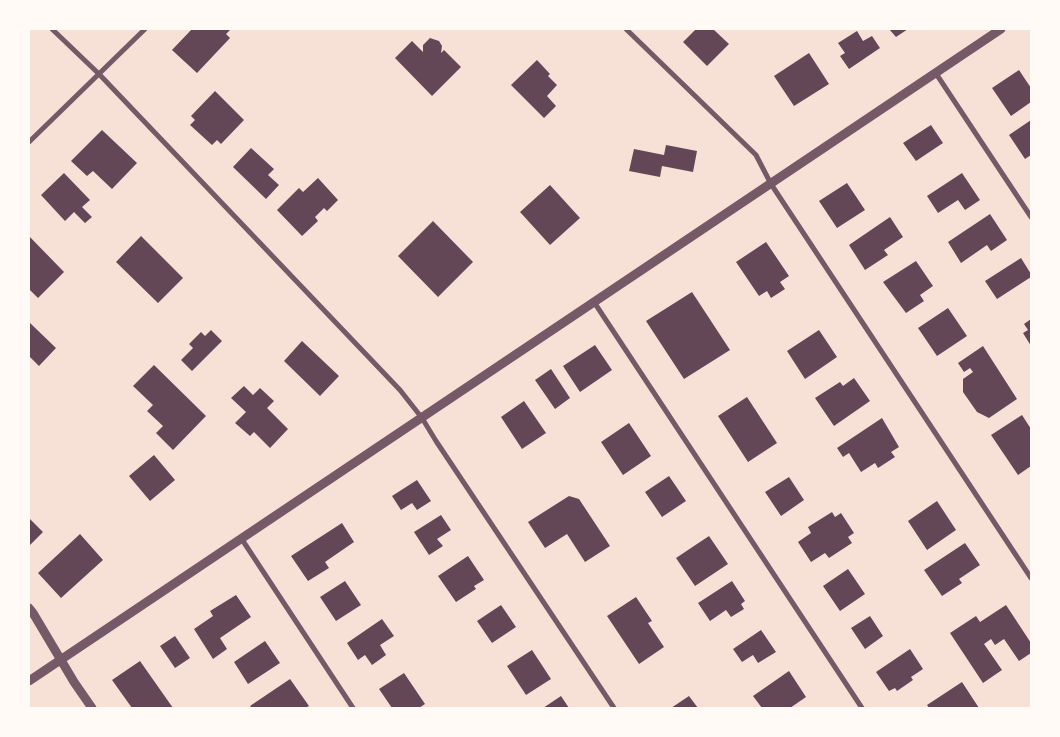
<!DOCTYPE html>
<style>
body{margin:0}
#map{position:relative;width:1060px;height:737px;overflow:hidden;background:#f7e1d7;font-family:"Libre Baskerville",serif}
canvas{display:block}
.frame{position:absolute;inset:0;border:30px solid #fffaf5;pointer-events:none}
</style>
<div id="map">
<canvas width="1060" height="737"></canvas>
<div class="frame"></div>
</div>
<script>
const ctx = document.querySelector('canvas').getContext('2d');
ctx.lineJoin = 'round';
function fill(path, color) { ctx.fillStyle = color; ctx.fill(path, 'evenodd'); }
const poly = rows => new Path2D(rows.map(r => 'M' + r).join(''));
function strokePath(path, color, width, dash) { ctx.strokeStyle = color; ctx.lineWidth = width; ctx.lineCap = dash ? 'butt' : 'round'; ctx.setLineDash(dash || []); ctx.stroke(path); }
fill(poly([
 [192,29,231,29,226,34,230,38,197,73,172,50],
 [696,29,713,29,729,44,707,66,683,42],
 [889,29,908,29,896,37],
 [857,31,863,41,872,36,880,48,849,69,840,56,845,53,838,43],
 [430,38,439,41,442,46,441,53,444,50,461,67,432,96,395,58,412,41,423,52,423,45],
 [809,53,829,84,794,106,774,76],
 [537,60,550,74,548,76,557,85,547,96,556,106,544,118,511,85],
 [1019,70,1031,88,1031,102,1011,116,992,88],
 [215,91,244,120,221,144,217,140,212,145,190,125,195,120,191,116],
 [1031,120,1031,155,1025,159,1009,135],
 [931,125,943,143,916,161,903,143],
 [102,130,137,163,112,189,93,171,87,176,71,161],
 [666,145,697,151,693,172,662,166,660,177,629,171,634,149,664,155],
 [251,148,274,169,268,175,279,185,266,199,233,167],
 [64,173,90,200,82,207,92,217,85,223,74,212,65,221,41,195],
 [962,173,980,200,965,210,958,200,938,213,927,196],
 [318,178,338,200,327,211,324,208,315,217,318,221,302,236,277,210,299,188,303,192],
 [847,183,865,210,837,228,819,201],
 [550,185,580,218,550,245,520,212],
 [990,214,1007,240,991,251,987,245,961,263,948,242],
 [890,217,903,237,884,250,888,255,865,270,849,245],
 [433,221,473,262,438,297,398,256],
 [29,236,64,272,38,298,29,289],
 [141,236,183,278,158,303,116,262],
 [766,242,789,276,780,282,785,289,771,298,767,291,759,296,736,262],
 [1021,258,1031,274,1031,277,997,299,985,281],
 [916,261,933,286,920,295,924,301,906,313,883,282],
 [692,292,730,350,684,379,646,321],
 [948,308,967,336,937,356,918,328],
 [1031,319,1031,346,1023,333,1028,330,1024,324],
 [29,322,56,348,39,366,29,356],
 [211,330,222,341,192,371,181,360,193,348,189,344,201,332,205,336],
 [819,330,837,357,805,379,787,351],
 [302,341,339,376,320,396,284,361],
 [595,345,612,370,580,392,563,366],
 [983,346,1017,399,989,418,977,412,963,392,963,379,973,372,970,368,964,372,958,363],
 [154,365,206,416,173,450,156,433,163,426,147,411,153,405,133,386],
 [551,369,570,398,555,409,535,380],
 [854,378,870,401,834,426,815,398,840,382,843,386],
 [244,386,253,395,260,388,274,401,267,408,288,429,270,448,254,432,250,436,235,423,246,412,231,398],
 [747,397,777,443,748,462,718,416],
 [524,401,546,433,522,449,501,417],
 [1022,415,1031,429,1031,466,1018,475,991,435],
 [882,418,899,447,891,452,895,457,878,468,875,463,861,472,849,453,843,457,837,448],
 [629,423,651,456,623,475,601,442],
 [154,455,175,480,150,501,129,476],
 [669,476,686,501,662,517,645,492],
 [789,477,804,500,781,516,765,492],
 [417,480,431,501,417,510,412,503,401,510,392,496],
 [569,496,579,499,610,546,585,562,567,534,545,548,528,522],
 [937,501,956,530,927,550,908,521],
 [832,512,835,517,841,513,854,533,848,537,852,543,829,558,825,553,811,562,798,542,811,533,808,527],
 [441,515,451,530,437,539,443,546,429,555,414,532],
 [29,518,43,532,29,546],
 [342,523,354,542,325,562,329,568,308,581,291,556],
 [80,534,103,560,61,598,38,573],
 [709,536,728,564,695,586,676,558],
 [965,543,980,565,959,579,962,583,942,596,924,570],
 [468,556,484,580,474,586,476,589,456,602,438,576],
 [848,569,865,594,840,611,823,586],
 [345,581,361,605,336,621,320,597],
 [732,581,745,601,741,604,744,609,731,617,726,610,710,621,698,603],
 [236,595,251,617,220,638,227,649,213,659,194,629,213,616,210,611],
 [636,597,652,621,648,623,664,647,639,664,607,616],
 [501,605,516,627,492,643,477,621],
 [1006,605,1031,643,1031,653,1019,661,1004,639,995,645,991,639,984,644,1002,670,983,683,950,633,976,616,980,622],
 [870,616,883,636,865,649,851,628],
 [382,619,394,636,380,645,386,655,372,665,365,655,358,660,347,643],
 [761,630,776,652,758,663,753,655,742,662,733,649],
 [175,636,190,658,175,668,160,646],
 [265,641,280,663,248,684,234,662],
 [910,649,923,669,911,677,913,680,897,691,895,688,889,691,876,672],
 [532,650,551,679,526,695,507,666],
 [140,661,173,708,132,708,112,680],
 [789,671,806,697,790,708,762,708,753,696],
 [404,673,425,704,419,708,392,708,379,689],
 [290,679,309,706,305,708,252,708,250,706],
 [962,682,979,708,929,708,927,705],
 [561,696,569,708,543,708],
 [689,696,698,708,671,708]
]), '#644757');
strokePath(poly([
 [52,29,99,74,400,390,422,418,436,441,614,708],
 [626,29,756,155,771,184,1031,578],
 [935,72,1031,217],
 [29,142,145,29],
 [594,302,862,708],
 [241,538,353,708]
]), '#755966', 5);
strokePath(poly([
 [29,608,33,613,74,682,92,708],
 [29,681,1001,29]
]), '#755966', 9);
</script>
